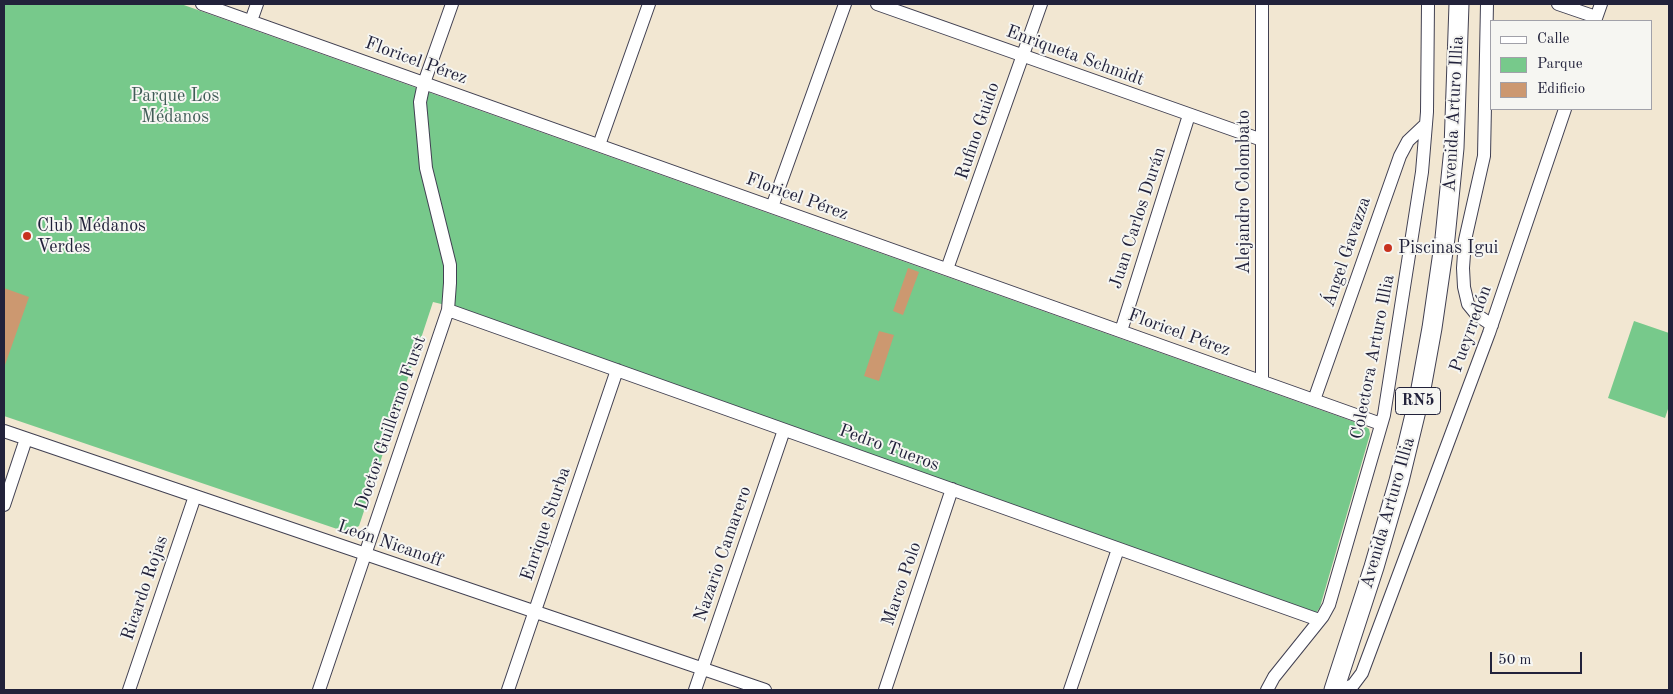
<!DOCTYPE html>
<meta charset="utf-8">
<style>
body{margin:0}
#map{position:relative;width:1673px;height:694px;overflow:hidden;background:#f2e7d2;font-family:"Old Standard TT",serif}
canvas{display:block}
.frame{position:absolute;inset:0;border:5px solid #22223b;pointer-events:none}
.legend{position:absolute;left:1490px;top:20px;width:162px;height:90px;box-sizing:border-box;background:#f6f6f2;border:1px solid #a1a1a9;margin:0;padding:6px 9px;list-style:none;font-size:15px;color:#22223b}
.legend li{display:flex;align-items:center;gap:10px;height:25px}
.legend b{width:25px;border:1px solid #a1a1a9}
.scale{position:absolute;left:1490px;top:652px;width:92px;height:22px;box-sizing:border-box;border:2px solid #22223b;border-top:0;padding-left:6px;font-size:15px;line-height:18px;white-space:nowrap;color:#22223b;-webkit-text-stroke:4px #f6f6f2;paint-order:stroke}
</style>
<div id="map">
<canvas width="1673" height="694"></canvas>
<div class="frame"></div>
<ul class="legend">
<li><b style="height:6px;background:#fff"></b>Calle</li>
<li><b style="height:14px;background:#77c98b"></b>Parque</li>
<li><b style="height:14px;background:#cc9870"></b>Edificio</li>
</ul>
<div class="scale">50 m</div>
</div>
<script>
const ctx = document.querySelector('canvas').getContext('2d');
ctx.lineJoin = 'round';
function fill(path, color) { ctx.fillStyle = color; ctx.fill(path, 'evenodd'); }
const poly = rows => new Path2D(rows.map(r => 'M' + r).join(''));
function strokePath(path, color, width, dash) { ctx.strokeStyle = color; ctx.lineWidth = width; ctx.lineCap = dash ? 'butt' : 'round'; ctx.setLineDash(dash || []); ctx.stroke(path); }
function drawText(font, color, halo, rows, align = 'center') {
  ctx.font = font + ' "Old Standard TT",serif'; ctx.lineWidth = 4; ctx.setLineDash([]); ctx.textBaseline = 'middle'; ctx.strokeStyle = halo; ctx.fillStyle = color; for (const [text, x, y, turn = 0] of rows) {
    ctx.save(); ctx.translate(x, y); ctx.rotate((+turn || 0) * Math.PI / 180); ctx.textAlign = isNaN(turn) ? turn : align; if (halo) ctx.strokeText(text, 0, 0); ctx.fillText(text, 0, 0); ctx.restore();
  }
}
fill(poly([
 [4,4,181,4,1363,425,1369,429,1370,434,1320,607,1316,613,462,309,433,302,359,526,346,532,4,416],
 [1634,321,1669,333,1669,406,1665,418,1608,398]
]), '#77c98b');
fill(poly([
 [908,268,919,272,903,315,893,311],
 [4,288,29,297,5,365,4,365],
 [879,331,894,335,879,381,864,376]
]), '#cc9870');
const minor = poly([
 [202,4,1381,424],
 [877,4,1262,140],
 [1262,4,1262,381],
 [1487,4,1484,156,1465,240,1463,268,1464,287,1468,304,1477,315,1492,325],
 [1558,4,1596,17],
 [251,21,257,4],
 [1595,21,1601,4],
 [599,145,649,4],
 [772,207,845,4],
 [947,269,1041,4],
 [448,310,1319,620],
 [1121,331,1189,115],
 [1314,400,1400,156,1408,141,1426,124],
 [4,431,765,690],
 [4,505,26,439],
 [129,690,195,496],
 [319,690,448,310,450,283,450,265,426,168,420,102,424,83,452,4],
 [508,690,617,370],
 [695,690,784,430],
 [885,690,952,489],
 [1070,690,1118,549],
 [1267,690,1274,677,1323,616,1329,605,1384,415,1422,172,1427,112,1428,4],
 [1341,690,1353,685,1362,673,1489,333,1565,109]
]);
const highway = poly([
 [1334,690,1374,567,1399,481,1420,394,1432,328,1445,238,1454,148,1459,4]
]);
strokePath(minor, '#414052', 14);
strokePath(highway, '#414052', 21);
strokePath(minor, '#fff', 12);
strokePath(highway, '#fff', 19);
for (const [x, y, r, color] of [
 [27,236,5,"#c8321e"],
 [1388,248,5,"#c8321e"]
]) { const dot = new Path2D(); dot.arc(x, y, r, 0, 2 * Math.PI); ctx.fillStyle = color; ctx.fill(dot); strokePath(dot, '#f6f6f2', 2); }
for (const [x, y, w] of [
 [1418,401,45]
]) { const box = new Path2D(); box.roundRect(x - w / 2, y - 13.5, w, 27, 4); ctx.fillStyle = '#f6f6f2'; ctx.fill(box); strokePath(box, '#22223b', 1); }
drawText('bold 16px', '#22223b', null, [
 ["RN5",1418,401]
]);
drawText('18px', '#22223b', '#f6f6f2', [
 ["Enriqueta Schmidt",1075,56,20],
 ["Floricel Pérez",416,61,20],
 ["Avenida Arturo Illia",1454,114,-87],
 ["Rufino Guido",978,131,-71],
 ["Alejandro Colombato",1244,192,-90],
 ["Floricel Pérez",797,197,20],
 ["Juan Carlos Durán",1138,218,-72],
 ["Ángel Gavazza",1347,252,-71],
 ["Pueyrredón",1471,329,-70],
 ["Floricel Pérez",1179,333,20],
 ["Colectora Arturo Illia",1373,357,-79],
 ["Doctor Guillermo Furst",391,423,-71],
 ["Pedro Tueros",889,448,20],
 ["Avenida Arturo Illia",1388,513,-74],
 ["Enrique Sturba",546,524,-71],
 ["León Nicanoff",390,544,19],
 ["Nazario Camarero",723,554,-71],
 ["Marco Polo",902,584,-71],
 ["Ricardo Rojas",145,588,-71]
]);
drawText('18px', '#405c57', '#f6f6f2', [
 ["Parque Los",175,96],
 ["Médanos",175,117]
]);
drawText('18px', '#22223b', '#f6f6f2', [
 ["Club Médanos",37,226],
 ["Verdes",37,247],
 ["Piscinas Igui",1398,248]
], 'left');
</script>
